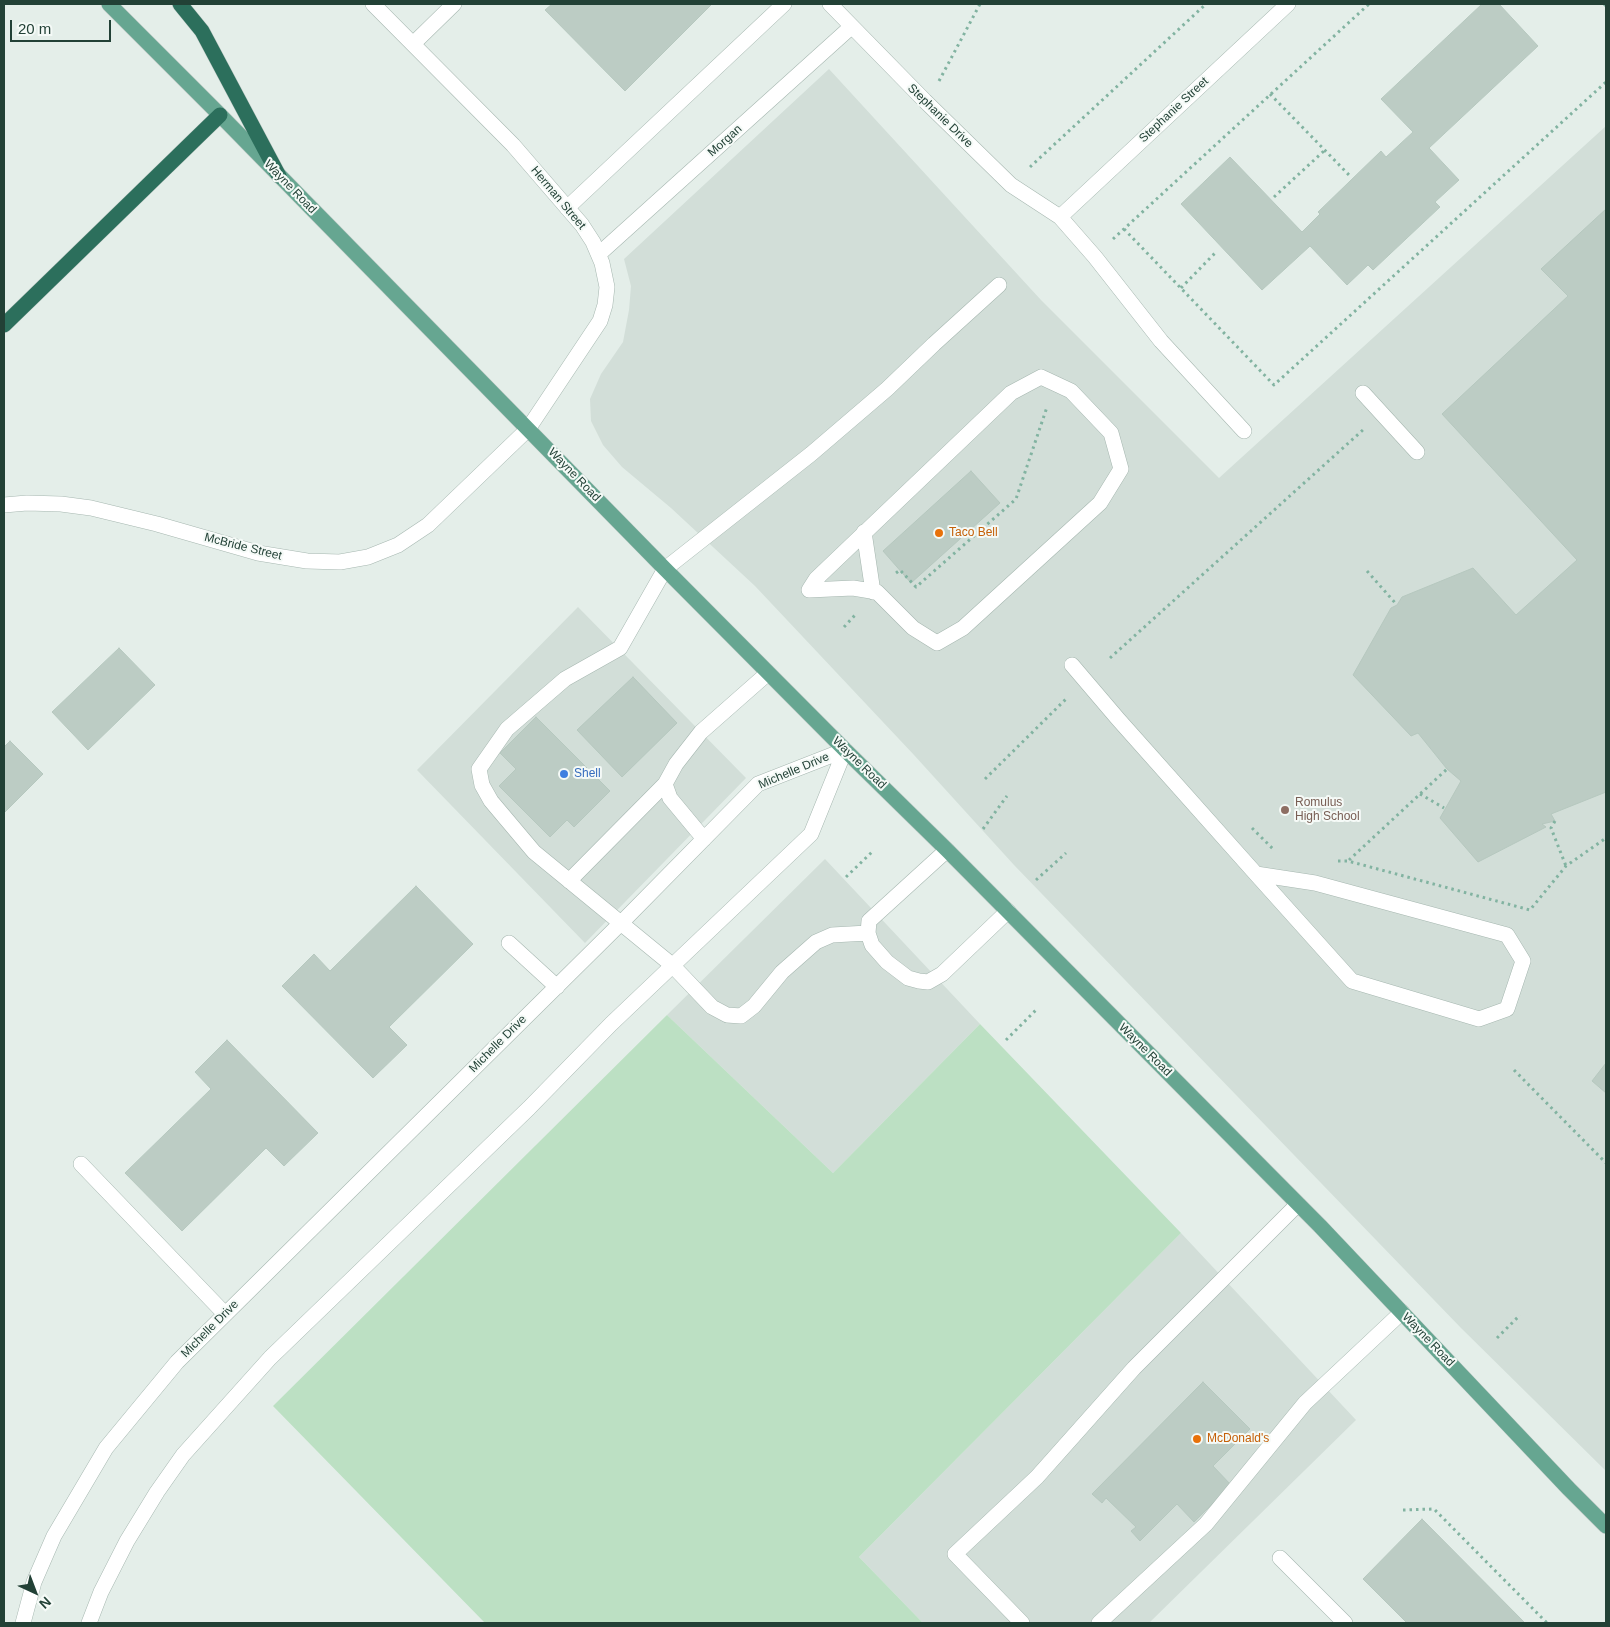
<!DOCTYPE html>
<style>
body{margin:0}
#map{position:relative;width:1610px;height:1627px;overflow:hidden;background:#e4eee9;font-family:Helvetica,sans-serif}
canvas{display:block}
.frame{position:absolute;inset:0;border:5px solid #224136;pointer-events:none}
.north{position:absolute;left:10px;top:1567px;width:50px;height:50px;-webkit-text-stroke:4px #f5faf7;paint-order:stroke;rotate:137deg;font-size:14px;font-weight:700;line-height:20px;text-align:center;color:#224136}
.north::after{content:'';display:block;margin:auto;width:18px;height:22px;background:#224136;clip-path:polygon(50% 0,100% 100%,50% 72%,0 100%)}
.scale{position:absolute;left:10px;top:20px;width:101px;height:22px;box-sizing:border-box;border:2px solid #224136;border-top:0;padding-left:6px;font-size:15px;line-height:18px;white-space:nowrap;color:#224136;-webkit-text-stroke:4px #f5faf7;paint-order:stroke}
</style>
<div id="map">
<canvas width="1610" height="1627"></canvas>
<div class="frame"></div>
<div class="north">N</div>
<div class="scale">20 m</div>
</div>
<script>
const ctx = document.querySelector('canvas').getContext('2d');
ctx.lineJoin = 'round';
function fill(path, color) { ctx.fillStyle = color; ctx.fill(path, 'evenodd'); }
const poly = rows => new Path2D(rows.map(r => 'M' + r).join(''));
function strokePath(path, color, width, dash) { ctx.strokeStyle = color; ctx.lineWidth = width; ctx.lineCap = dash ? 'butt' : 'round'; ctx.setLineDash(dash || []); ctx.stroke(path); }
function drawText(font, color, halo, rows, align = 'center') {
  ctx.font = font + ' Helvetica,sans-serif'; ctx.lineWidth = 4; ctx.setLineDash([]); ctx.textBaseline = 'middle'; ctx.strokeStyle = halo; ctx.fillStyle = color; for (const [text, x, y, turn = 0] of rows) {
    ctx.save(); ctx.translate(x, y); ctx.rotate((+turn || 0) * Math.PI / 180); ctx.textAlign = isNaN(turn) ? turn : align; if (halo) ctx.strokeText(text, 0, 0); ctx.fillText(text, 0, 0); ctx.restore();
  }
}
fill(poly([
 [829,69,1041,300,1219,478,1606,126,1606,1471,1461,1328,1014,865,914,755,755,586,671,508,622,467,603,445,591,421,590,399,601,374,623,342,629,310,631,286,624,259],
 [578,607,746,778,585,943,417,770],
 [825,859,980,1024,833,1173,667,1015],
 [1181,1233,1356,1420,1149,1623,923,1623,859,1557]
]), '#d2ded8');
fill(poly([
 [667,1015,833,1173,980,1024,1181,1233,859,1557,923,1623,485,1623,273,1406]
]), '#bce0c3');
const building = poly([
 [552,4,712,4,625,91,545,10,552,4],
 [1482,4,1499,4,1538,46,1429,148,1459,180,1435,202,1440,207,1373,270,1368,265,1347,285,1310,246,1262,290,1181,204,1230,157,1302,232,1320,214,1318,212,1381,151,1386,157,1413,132,1381,99,1482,4],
 [1606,209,1606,792,1551,814,1555,821,1542,824,1546,827,1478,862,1440,818,1461,781,1447,769,1418,733,1411,736,1353,675,1391,608,1397,605,1402,597,1473,568,1516,615,1577,560,1442,414,1568,296,1541,269,1606,209],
 [971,471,1000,503,911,583,883,551,971,471],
 [119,648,155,685,88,750,52,712,119,648],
 [633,677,677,723,622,777,577,730,633,677],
 [536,717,610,791,574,827,567,820,550,837,499,786,516,769,500,753,536,717],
 [10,741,43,774,4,813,4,747,10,741],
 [416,886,473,944,389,1027,407,1045,373,1078,282,986,314,954,330,971,416,886],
 [227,1040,318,1133,284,1166,266,1148,182,1231,125,1173,211,1089,195,1072,227,1040],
 [1606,1063,1606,1093,1592,1081,1606,1063],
 [1203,1382,1250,1429,1213,1466,1231,1485,1194,1522,1177,1504,1140,1541,1131,1531,1136,1527,1106,1498,1102,1503,1092,1494,1203,1382],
 [1422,1519,1525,1623,1407,1623,1363,1579,1422,1519]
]);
fill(building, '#bcccc4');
strokePath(building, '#b6c8bf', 1);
const minor = poly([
 [830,4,925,101,1011,185,1060,217,1095,257,1161,341,1244,431],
 [413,44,454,4],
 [567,208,784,4],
 [1060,217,1288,4],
 [599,254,851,27],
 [1041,377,1071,391,1111,433,1121,469,1100,503,963,628,937,643,913,628,877,592,853,588,809,590,816,579,1011,393,1041,377],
 [1363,393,1417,452],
 [4,505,27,503,61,504,91,508,157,524,258,553,307,561,340,562,368,557,398,545,428,525,528,429,600,321,605,305,607,287,602,263,593,242,582,225,513,145,373,4],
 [864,532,873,592],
 [1072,665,1118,719,1256,874,1352,981,1479,1019,1507,1009,1523,961,1507,935,1315,883,1256,874],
 [704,839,670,798,665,784,676,764,701,732,768,673],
 [947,850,869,921,868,933,872,945,887,962,908,978,919,981,928,982,942,974,1008,911],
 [569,881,665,784],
 [868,933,832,935,816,942,782,972,754,1006,741,1016,727,1015,712,1007,672,965,534,852,491,801,482,785,479,769,507,729,565,679,620,648,665,569,811,454,887,389,934,344,999,285],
 [509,943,557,987],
 [81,1164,225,1314],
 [1280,1558,1345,1623],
 [23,1623,34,1582,54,1536,106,1448,177,1362,626,918,758,784,845,750],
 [89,1623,101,1592,127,1541,157,1492,183,1455,270,1358,529,1108,611,1024,811,834,845,750],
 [1022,1623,955,1554,1037,1477,1134,1368,1298,1204],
 [1099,1623,1206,1524,1305,1403,1402,1312]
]);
const major = poly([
 [109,4,220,115,665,569,845,750,947,850,1320,1226,1569,1489,1606,1526]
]);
const highway = poly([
 [180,4,202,31,279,176],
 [4,325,220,115]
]);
strokePath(minor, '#a6b7b0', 16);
strokePath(major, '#c1cac7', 16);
strokePath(highway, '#c1cac7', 16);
strokePath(poly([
 [1604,4,1606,6],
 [939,81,980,4],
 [1270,94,1350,176],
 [1030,167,1206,4],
 [1274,197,1325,150],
 [1124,229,1274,385,1606,82],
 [1113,239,1369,4],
 [1181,288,1217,251],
 [1367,571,1397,605],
 [896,573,900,570,916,587,1016,499,1047,407],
 [844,627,856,614],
 [1110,658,1364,429],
 [985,779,1067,698],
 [1420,794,1444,808],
 [1555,821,1551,828,1566,866],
 [1252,828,1274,850],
 [983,829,1007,796],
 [1349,860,1447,769],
 [1338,861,1348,861,1530,910,1566,866,1606,838],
 [846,877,873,851],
 [1036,880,1066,853],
 [1006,1040,1038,1008],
 [1514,1070,1606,1163],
 [1497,1338,1520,1315],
 [1403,1510,1434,1509,1547,1623]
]), '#82b3a1', 3, [2.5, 4]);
strokePath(minor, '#fff', 15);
strokePath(major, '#66a691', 15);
strokePath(highway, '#2c6f5c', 15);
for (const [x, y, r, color] of [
 [939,533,5,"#e8710a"],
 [564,774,5,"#3f7fe0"],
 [1285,810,5,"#8d6e63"],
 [1197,1439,5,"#e8710a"]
]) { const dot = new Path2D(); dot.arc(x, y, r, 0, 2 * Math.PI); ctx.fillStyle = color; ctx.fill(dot); strokePath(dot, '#f5faf7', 2); }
drawText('12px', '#224136', '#f5faf7', [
 ["Stephanie Street",1174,110,-43],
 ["Stephanie Drive",940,116,44],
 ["Morgan",725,141,-42],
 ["Wayne Road",290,187,46],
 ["Herman Street",558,198,50],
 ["Wayne Road",574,475,46],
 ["McBride Street",243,547,14],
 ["Wayne Road",859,763,44],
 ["Michelle Drive",794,771,-23],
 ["Michelle Drive",498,1044,-45],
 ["Wayne Road",1145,1050,45],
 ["Michelle Drive",210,1329,-45],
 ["Wayne Road",1428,1340,46]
]);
drawText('12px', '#c56008', '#f5faf7', [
 ["Taco Bell",949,533],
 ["McDonald's",1207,1439]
], 'left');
drawText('12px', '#366cbe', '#f5faf7', [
 ["Shell",574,774]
], 'left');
drawText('12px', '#785e54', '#f5faf7', [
 ["Romulus",1295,803],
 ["High School",1295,817]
], 'left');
</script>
